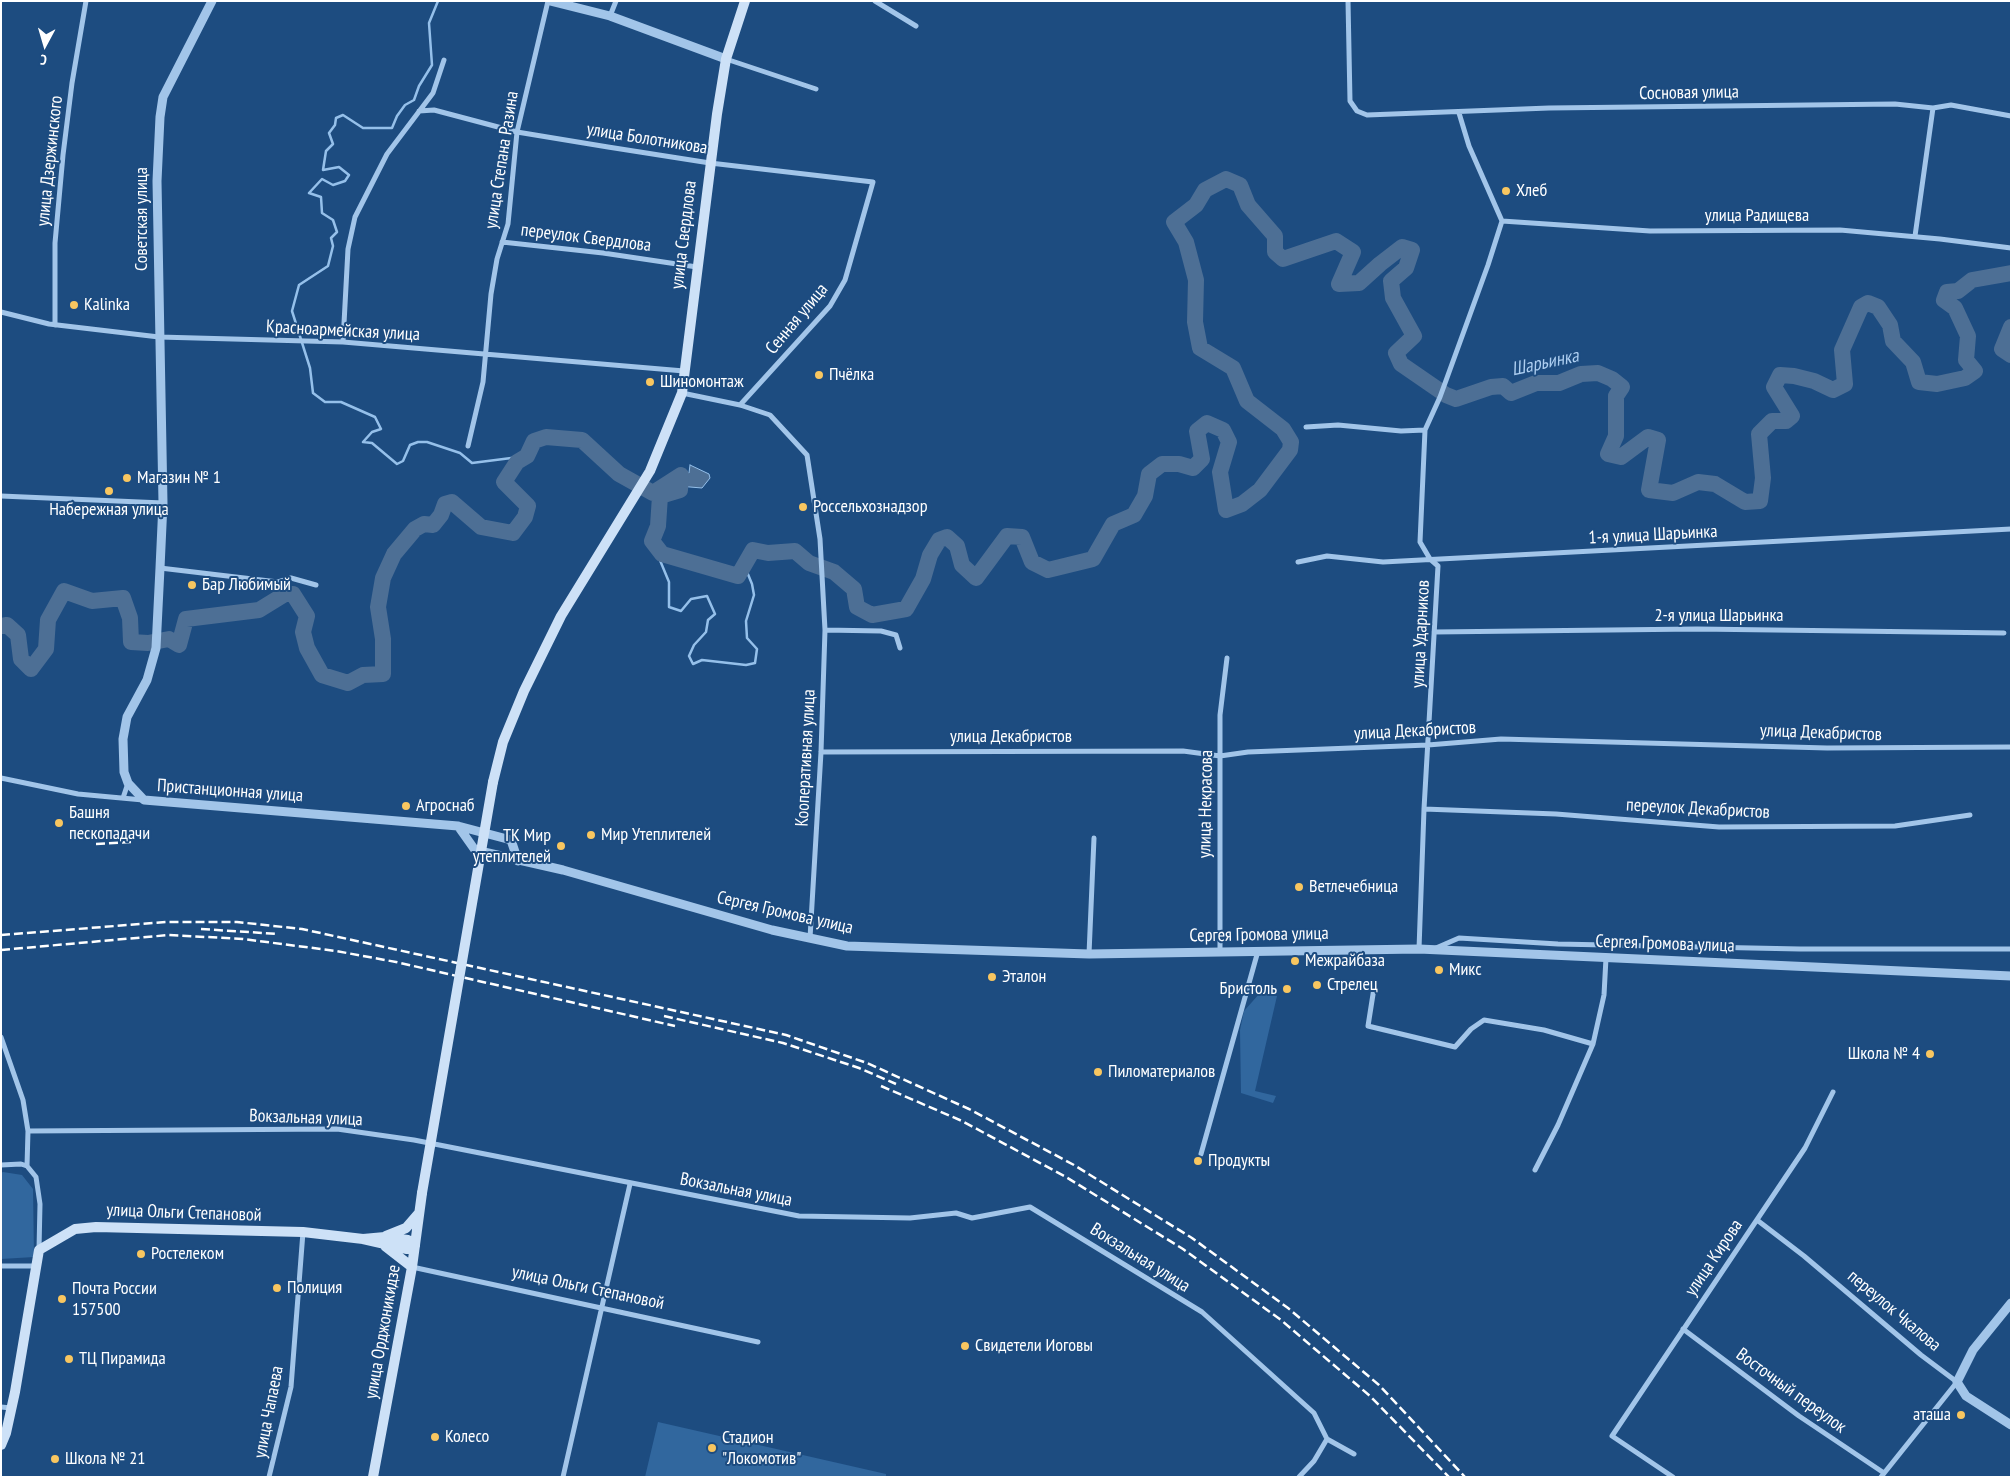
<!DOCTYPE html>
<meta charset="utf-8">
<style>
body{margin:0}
#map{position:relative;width:2012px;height:1478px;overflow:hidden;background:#1d4c80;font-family:"PT Sans Narrow",sans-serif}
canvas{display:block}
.frame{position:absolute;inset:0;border:2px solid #fff;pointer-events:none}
.north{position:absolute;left:20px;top:20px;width:50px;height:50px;-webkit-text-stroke:4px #1d4c80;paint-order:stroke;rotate:186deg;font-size:14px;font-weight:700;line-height:20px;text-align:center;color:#fff}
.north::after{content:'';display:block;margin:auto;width:18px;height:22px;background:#fff;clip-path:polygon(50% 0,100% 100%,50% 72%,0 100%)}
</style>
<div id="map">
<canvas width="2012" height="1478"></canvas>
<div class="frame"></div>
<div class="north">С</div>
</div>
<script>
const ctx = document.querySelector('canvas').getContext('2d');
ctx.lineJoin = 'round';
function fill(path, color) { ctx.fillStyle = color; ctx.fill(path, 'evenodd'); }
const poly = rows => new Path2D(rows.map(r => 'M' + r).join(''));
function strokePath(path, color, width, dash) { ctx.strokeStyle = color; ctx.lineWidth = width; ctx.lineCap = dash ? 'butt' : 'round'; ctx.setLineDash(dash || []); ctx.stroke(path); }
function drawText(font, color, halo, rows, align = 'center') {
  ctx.font = font + ' "PT Sans Narrow",sans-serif'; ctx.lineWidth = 4; ctx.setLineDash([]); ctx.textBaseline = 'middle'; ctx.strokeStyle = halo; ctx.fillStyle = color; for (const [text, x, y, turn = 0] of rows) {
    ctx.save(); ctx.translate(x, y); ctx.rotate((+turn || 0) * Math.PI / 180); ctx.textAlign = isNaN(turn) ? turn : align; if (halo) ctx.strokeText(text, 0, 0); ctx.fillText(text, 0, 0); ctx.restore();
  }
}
fill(poly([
 [1260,993,1277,996,1255,1091,1276,1096,1273,1103,1241,1093,1240,1030,1244,1011],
 [3,1172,22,1175,33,1189,34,1257,1,1259,1,1173],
 [658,1422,886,1474,886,1477,645,1477]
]), '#31679e');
const water = poly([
 [690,465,709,474,710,478,702,488,678,486,677,480,682,473,689,473,690,465]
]);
fill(water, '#4d6f95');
strokePath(water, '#95c0ea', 1);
strokePath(poly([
 [438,1,429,23,432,65,419,86,414,100,405,105,397,116,392,128,363,128,343,115,336,118,335,125,329,133,333,144,326,151,323,170,339,167,349,175,345,181,333,185,322,179,309,193,321,197,322,213,333,220,337,232,331,238,333,246,328,266,299,285,292,311,310,368,313,393,325,402,341,402,375,417,381,429,372,432,363,442,372,443,397,464,403,461,410,445,418,442,427,442,460,453,472,463,527,456],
 [652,541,669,582,669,607,681,611,691,599,707,596,715,614,708,620,706,632,694,645,689,656,693,664,702,660,746,665,755,663,757,649,747,638,746,621,754,595,752,584,745,567]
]), '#95c0ea', 2.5);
strokePath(poly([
 [2011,327,2002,349,2011,355],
 [1,626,7,625,18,635,21,659,31,669,46,649,48,620,64,591,92,601,123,598,130,618,131,642,148,643,169,639,179,645,186,619,259,610,285,594,293,594,307,616,303,632,307,648,322,675,348,683,363,675,383,674,383,639,378,607,383,578,394,554,415,529,424,524,433,525,441,515,445,504,452,502,481,527,513,533,525,517,528,506,504,482,517,462,527,456,534,441,546,437,582,440,619,474,653,493,681,475,680,490,660,496,658,526,652,541,662,554,738,576,753,550,768,553,795,551,809,563,834,572,854,589,857,607,872,615,906,609,923,579,930,555,939,540,947,537,957,546,962,565,976,578,1007,536,1022,537,1032,562,1048,570,1093,559,1113,524,1134,515,1145,496,1149,474,1162,464,1179,464,1193,468,1202,459,1197,431,1207,423,1223,430,1229,442,1220,472,1226,510,1242,504,1260,490,1290,450,1291,442,1283,429,1247,401,1233,368,1200,348,1195,322,1196,280,1186,242,1174,222,1196,205,1205,190,1226,179,1240,185,1248,205,1275,236,1275,252,1283,259,1336,241,1353,252,1339,284,1359,283,1380,264,1402,247,1412,250,1406,268,1391,281,1393,298,1414,336,1396,353,1401,364,1446,395,1456,399,1491,387,1503,386,1511,393,1536,383,1559,383,1581,374,1598,373,1612,379,1622,387,1616,396,1616,436,1608,454,1621,457,1648,437,1658,440,1649,490,1673,493,1698,482,1715,484,1745,502,1760,501,1763,478,1759,434,1772,421,1786,421,1792,416,1774,387,1780,375,1794,376,1814,381,1833,390,1845,384,1842,350,1861,307,1868,303,1878,307,1890,325,1893,341,1913,362,1919,382,1937,384,1965,378,1975,371,1966,360,1968,336,1955,308,1944,300,1947,292,1958,291,1972,280,2011,273]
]), '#4d6f95', 16);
strokePath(poly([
 [875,1,916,26],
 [1348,1,1350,101,1357,111,1367,115,1549,108,1895,104,1933,108,1951,105,2011,116],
 [610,16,616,1],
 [726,59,816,89],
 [419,111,434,110,517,132,608,147,710,163,873,182,845,280,830,306,740,405],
 [1459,113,1469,146,1502,221],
 [1502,221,1650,231,1840,230,1940,239,2011,248],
 [1915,236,1933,108],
 [502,242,603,253,697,267],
 [1,312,49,324,159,337,343,342,684,371],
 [55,325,55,243,63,155,72,83,86,1],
 [343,342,348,249,355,217,387,154,433,93,444,60],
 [682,393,740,405,770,415,807,455,820,539,825,630,821,752,810,938],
 [1306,427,1338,425,1401,431,1425,430],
 [468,446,483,382,491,294,497,259,508,224,517,132,548,1],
 [1,496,163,503],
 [1298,562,1327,556,1383,562,2011,529],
 [160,568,278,582,291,578,316,585],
 [825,630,881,631,896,635,900,648],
 [1434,632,1697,629,2004,633],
 [821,752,1183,751,1220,756,1248,752,1428,745,1501,739,1827,748,2011,747],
 [1,778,78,794,143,800],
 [123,798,128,783],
 [1424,809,1556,814,1719,827,1895,826,1970,815],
 [1436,948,1459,938,1558,944,1800,949,2011,949],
 [1419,949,1424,809,1438,566,1430,559,1420,542,1425,430,1440,397,1488,265,1502,221],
 [1220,951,1220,715,1227,658],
 [1089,954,1094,838],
 [1374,988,1368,1026,1455,1047,1471,1029,1484,1020,1544,1030,1593,1044],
 [1,1037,23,1100,28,1131,27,1166,36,1177,40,1204,39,1249],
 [28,1131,337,1129,414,1140,799,1216,910,1218,956,1213,972,1218,1030,1207,1202,1312,1314,1413,1327,1439,1354,1454],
 [1201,1154,1258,951],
 [1,1165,21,1164,27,1166],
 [1535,1170,1558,1125,1593,1044,1604,995,1606,958],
 [1757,1220,1804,1256,1921,1355,1957,1382,1881,1477],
 [1,1266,37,1266],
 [412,1267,758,1342],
 [1683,1329,1799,1416,1884,1473],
 [1,1407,11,1408],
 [269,1477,291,1387,303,1232],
 [563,1477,630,1184],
 [1299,1477,1314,1461,1327,1439],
 [1673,1477,1612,1436,1805,1148,1833,1092]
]), '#a2c5e9', 5);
strokePath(poly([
 [212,1,163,97,160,117,157,181,163,503,160,568,156,648,147,680,127,717,123,739,124,772,128,783,144,800,458,826,511,840,518,861],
 [550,1,610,16,726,59],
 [458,826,475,850,563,870,772,930,847,946,1089,954,1419,949,2011,976],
 [2011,1303,1973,1350,1957,1382,1966,1396,2011,1425]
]), '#a2c5e9', 9);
strokePath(poly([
 [493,782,503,742,524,691,561,616,650,471,682,393,717,114,726,59,745,1],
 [386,1236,406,1228,419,1213],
 [385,1246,412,1267],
 [1,1445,6,1433,15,1392,39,1250,75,1229,96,1227,303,1232,363,1239,407,1249,415,1246,408,1240,385,1237,363,1239],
 [373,1477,412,1267,422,1193]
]), '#cde1f7', 10);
strokePath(poly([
 [96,844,131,842],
 [201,929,278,934],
 [1,935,166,922,237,922,302,929,786,1035,867,1063,969,1109,1074,1165,1192,1238,1288,1308,1379,1385,1465,1477],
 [1,950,169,935,243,939,336,951,396,962,675,1026],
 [664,1016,783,1043,859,1068,896,1084],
 [881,1086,962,1121,1066,1177,1183,1249,1281,1320,1370,1396,1449,1477]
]), '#fff', 2.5, [9, 4]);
strokePath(poly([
 [422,1193,493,782]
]), '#cde1f7', 10);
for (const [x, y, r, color] of [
 [1506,191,5,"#f8c660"],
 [74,305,5,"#f8c660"],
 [819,375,5,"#f8c660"],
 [650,382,5,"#f8c660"],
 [127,478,5,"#f8c660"],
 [109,491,5,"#f8c660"],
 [803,507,5,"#f8c660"],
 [192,585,5,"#f8c660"],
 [406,806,5,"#f8c660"],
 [59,823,5,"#f8c660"],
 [591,835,5,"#f8c660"],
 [561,846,5,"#f8c660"],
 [1299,887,5,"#f8c660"],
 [1295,961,5,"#f8c660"],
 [1439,970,5,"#f8c660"],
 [992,977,5,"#f8c660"],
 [1317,985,5,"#f8c660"],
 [1287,989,5,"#f8c660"],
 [1930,1054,5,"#f8c660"],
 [1098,1072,5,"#f8c660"],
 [1198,1161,5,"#f8c660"],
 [141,1254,5,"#f8c660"],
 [277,1288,5,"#f8c660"],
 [62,1299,5,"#f8c660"],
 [965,1346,5,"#f8c660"],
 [69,1359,5,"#f8c660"],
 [1961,1415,5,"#f8c660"],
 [435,1437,5,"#f8c660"],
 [712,1448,5,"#f8c660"],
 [55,1459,5,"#f8c660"]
]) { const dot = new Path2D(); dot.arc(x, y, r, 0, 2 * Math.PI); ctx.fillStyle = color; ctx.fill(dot); strokePath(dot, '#1d4c80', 2); }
drawText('18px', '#fff', '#1d4c80', [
 ["Сосновая улица",1689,93,-1],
 ["улица Болотникова",647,139,9],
 ["улица Степана Разина",502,160,-81],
 ["улица Дзержинского",50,161,-84],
 ["улица Радищева",1757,216],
 ["Советская улица",142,219,-90],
 ["улица Свердлова",684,235,-83],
 ["переулок Свердлова",586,238,7],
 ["Сенная улица",797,319,-50],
 ["Красноармейская улица",343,331,3],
 ["1-я улица Шарьинка",1653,535,-3],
 ["2-я улица Шарьинка",1719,616],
 ["улица Ударников",1421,634,-87],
 ["улица Декабристов",1415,731,-3],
 ["улица Декабристов",1821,733,2],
 ["улица Декабристов",1011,737],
 ["Кооперативная улица",806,758,-87],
 ["Пристанционная улица",230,791,4],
 ["улица Некрасова",1206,804,-89],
 ["переулок Декабристов",1698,809,3],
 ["Сергея Громова улица",785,913,13],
 ["Сергея Громова улица",1259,935,-1],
 ["Сергея Громова улица",1665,944,2],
 ["Вокзальная улица",306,1118,2],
 ["Вокзальная улица",736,1190,11],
 ["улица Ольги Степановой",184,1213,2],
 ["Вокзальная улица",1140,1258,32],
 ["улица Кирова",1714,1258,-56],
 ["улица Ольги Степановой",588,1288,12],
 ["переулок Чкалова",1894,1311,40],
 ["улица Орджоникидзе",383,1332,-80],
 ["Восточный переулок",1791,1391,36],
 ["улица Чапаева",269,1412,-79]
]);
drawText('18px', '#fff', '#1d4c80', [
 ["Хлеб",1516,191],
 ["Kalinka",84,305],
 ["Пчёлка",829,375],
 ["Шиномонтаж",660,382],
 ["Магазин № 1",137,478],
 ["Россельхознадзор",813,507],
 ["Набережная улица",109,510,"center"],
 ["Бар Любимый",202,585],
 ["Агроснаб",416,806],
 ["Башня",69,813],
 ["пескопадачи",69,834],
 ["Мир Утеплителей",601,835],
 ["ТК Мир",551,836,"right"],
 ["утеплителей",551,857,"right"],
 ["Ветлечебница",1309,887],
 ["Межрайбаза",1305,961],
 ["Микс",1449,970],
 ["Эталон",1002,977],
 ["Стрелец",1327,985],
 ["Бристоль",1277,989,"right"],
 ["Школа № 4",1920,1054,"right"],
 ["Пиломатериалов",1108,1072],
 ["Продукты",1208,1161],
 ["Ростелеком",151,1254],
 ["Полиция",287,1288],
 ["Почта России",72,1289],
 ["157500",72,1310],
 ["Свидетели Иоговы",975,1346],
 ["ТЦ Пирамида",79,1359],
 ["аташа",1951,1415,"right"],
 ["Колесо",445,1437],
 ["Стадион",722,1438],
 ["\"Локомотив\"",722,1459],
 ["Школа № 21",65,1459]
], 'left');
drawText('italic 19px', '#adcef0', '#1d4c80', [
 ["Шарьинка",1545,363,-12]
]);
</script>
